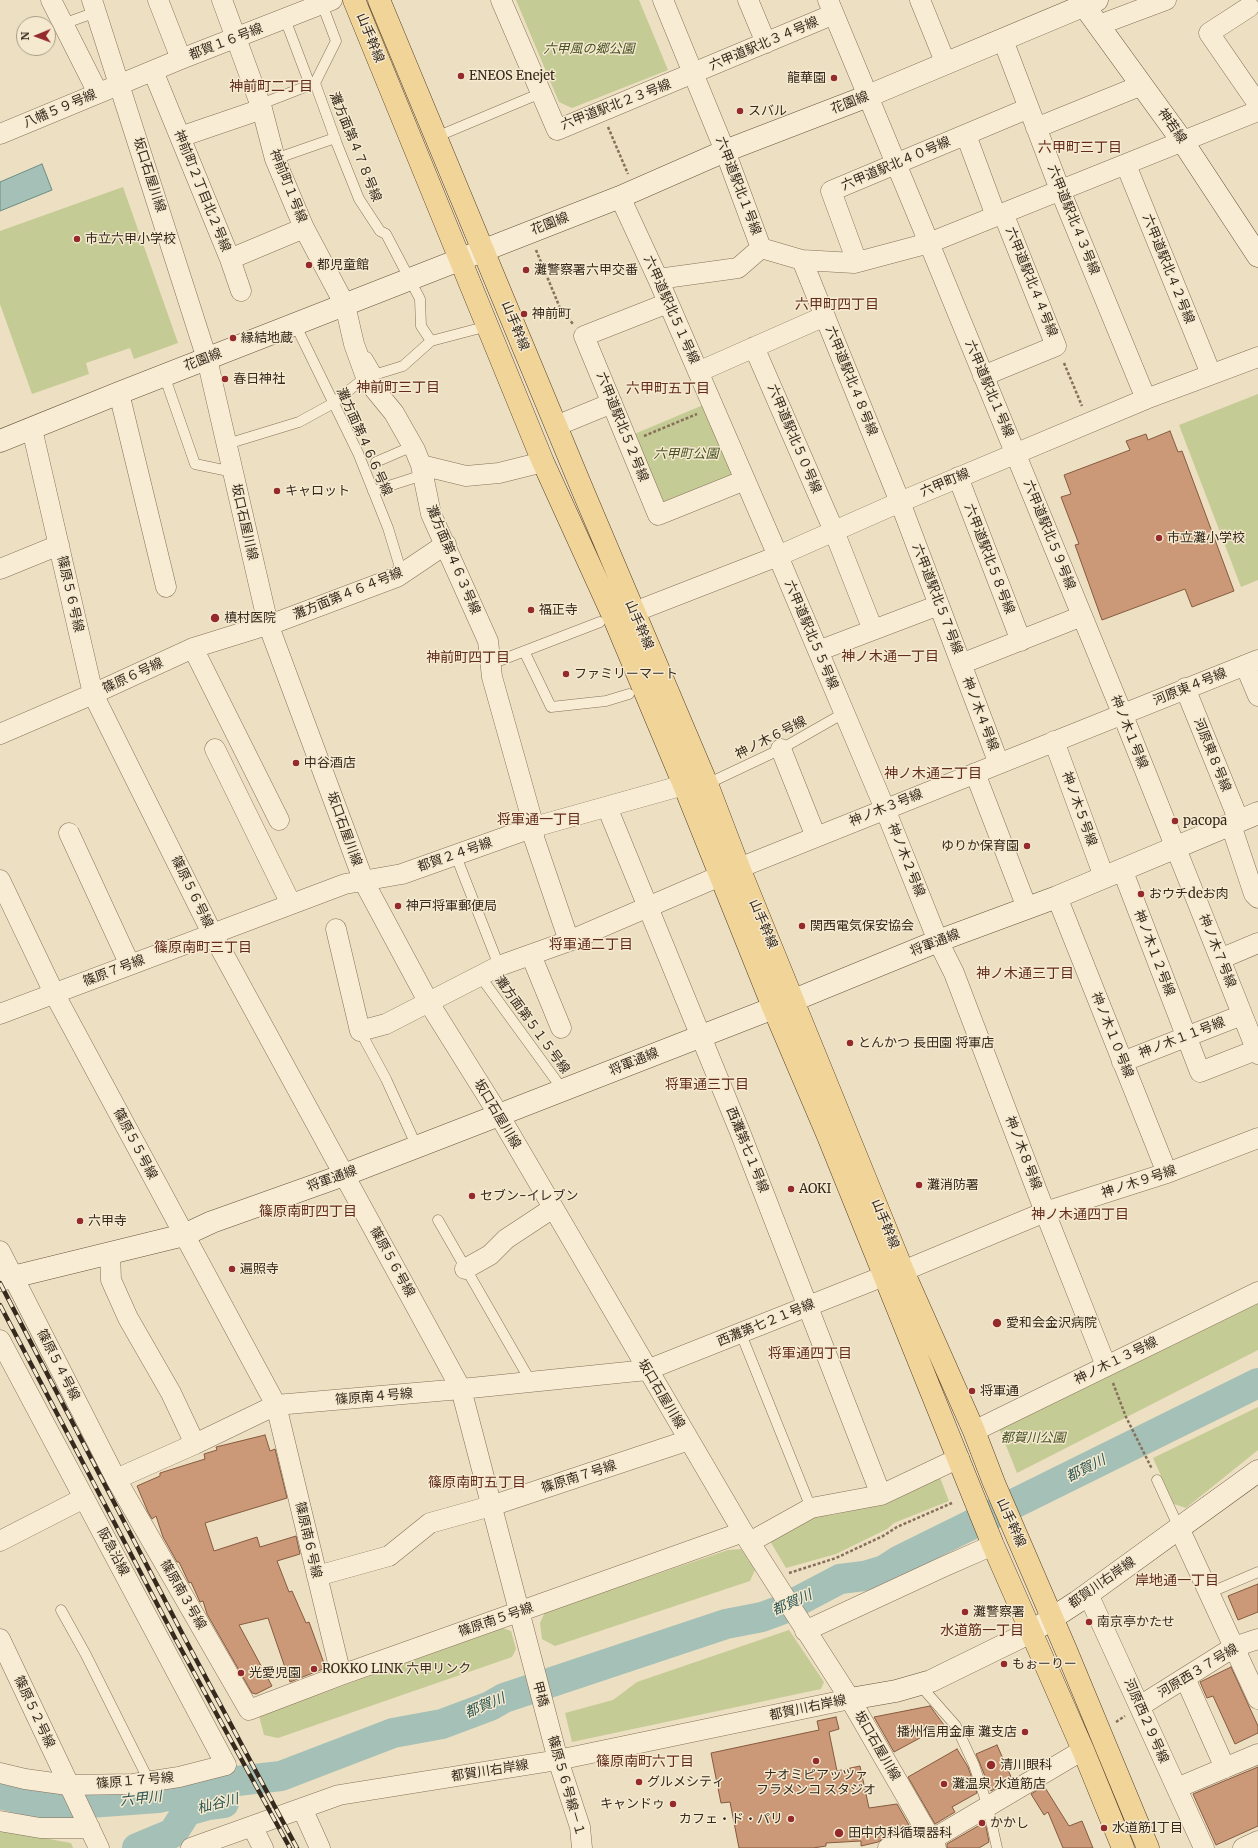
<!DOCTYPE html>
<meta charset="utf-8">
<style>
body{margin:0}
#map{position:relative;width:1258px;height:1848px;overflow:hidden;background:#eddfc1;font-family:Merriweather,serif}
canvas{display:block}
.north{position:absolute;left:16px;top:16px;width:40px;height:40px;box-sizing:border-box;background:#f5ead0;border:1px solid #a99d88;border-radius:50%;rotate:269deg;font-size:11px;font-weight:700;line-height:16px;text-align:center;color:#36291d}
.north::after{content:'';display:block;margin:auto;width:14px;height:18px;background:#942a2b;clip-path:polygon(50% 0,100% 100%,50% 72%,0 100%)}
</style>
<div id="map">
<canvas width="1258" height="1848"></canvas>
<div class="north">N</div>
</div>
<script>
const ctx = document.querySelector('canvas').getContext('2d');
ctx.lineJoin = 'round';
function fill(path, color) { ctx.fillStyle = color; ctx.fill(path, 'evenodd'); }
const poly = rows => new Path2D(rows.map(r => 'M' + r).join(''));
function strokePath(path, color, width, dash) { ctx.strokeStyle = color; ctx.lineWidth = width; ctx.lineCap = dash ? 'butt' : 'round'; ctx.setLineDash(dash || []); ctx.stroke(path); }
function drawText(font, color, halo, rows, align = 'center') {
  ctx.font = font + ' Merriweather,"Noto Sans JP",serif'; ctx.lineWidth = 3; ctx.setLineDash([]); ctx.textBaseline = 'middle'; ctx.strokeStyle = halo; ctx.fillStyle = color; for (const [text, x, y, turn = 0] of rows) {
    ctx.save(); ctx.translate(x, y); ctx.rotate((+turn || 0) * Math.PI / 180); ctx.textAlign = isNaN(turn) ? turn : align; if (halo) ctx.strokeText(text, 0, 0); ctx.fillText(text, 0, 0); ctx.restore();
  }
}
fill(poly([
 [516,0,639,0,668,70,572,108,559,102],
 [123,187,178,343,134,359,130,348,86,363,89,374,32,394,0,304,0,231],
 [1258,394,1258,580,1241,587,1179,425],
 [708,403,737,469,729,479,669,503,658,499,632,435],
 [1258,1300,1258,1350,1017,1473,999,1428],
 [1258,1407,1258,1450,1186,1508,1174,1504,1153,1458],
 [939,1475,949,1501,894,1523,887,1529,836,1554,786,1568,770,1541,813,1516,832,1515,879,1505],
 [741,1549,755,1570,750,1581,555,1646,542,1639,540,1623,545,1612,728,1550],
 [503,1628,511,1631,516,1649,512,1657,278,1738,264,1735,259,1716],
 [789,1630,824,1682,821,1689,572,1742,565,1713,613,1700,637,1682],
 [0,1830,71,1843,73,1848,0,1848]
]), '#c5cb95');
const water = poly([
 [42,164,52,190,0,211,0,182,42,164]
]);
fill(water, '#a4c0b7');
strokePath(water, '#6b8d84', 1);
strokePath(poly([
 [0,1794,48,1806,158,1798,237,1781,281,1776,393,1733,442,1724,490,1706,504,1698,726,1624,762,1617,781,1610,840,1579,864,1576,884,1570,898,1561,1258,1383],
 [137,1848,173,1833,187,1811,208,1805,224,1803]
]), '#a4c0b7', 30);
const building = poly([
 [1170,431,1178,452,1182,451,1234,591,1192,607,1185,589,1102,620,1075,545,1079,544,1061,497,1071,494,1064,475,1130,450,1126,441,1146,434,1148,440,1170,431],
 [265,1435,270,1451,275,1449,287,1498,205,1523,214,1551,257,1537,260,1547,296,1536,300,1554,277,1561,289,1592,292,1591,306,1623,309,1622,325,1666,323,1669,290,1682,268,1618,239,1625,272,1686,256,1694,252,1693,207,1614,203,1601,200,1602,191,1582,189,1583,179,1562,177,1562,163,1537,156,1516,152,1519,148,1512,137,1486,160,1476,160,1473,205,1459,204,1454,217,1450,216,1447,265,1435],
 [1258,1584,1258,1612,1238,1620,1228,1596,1258,1584],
 [1231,1667,1258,1726,1258,1733,1235,1744,1213,1696,1207,1698,1200,1682,1231,1667],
 [930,1706,944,1725,894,1752,874,1717,930,1706],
 [836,1717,839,1729,829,1732,837,1771,860,1766,869,1808,897,1804,913,1832,886,1837,878,1842,861,1846,861,1841,826,1843,826,1846,813,1848,739,1848,730,1802,721,1803,711,1753,819,1730,817,1721,836,1717],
 [997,1745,1012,1779,991,1791,976,1754,997,1745],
 [957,1749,968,1767,977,1793,952,1807,955,1812,935,1824,908,1777,957,1749],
 [1258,1767,1258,1826,1216,1845,1193,1794,1258,1767],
 [1044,1786,1069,1826,1082,1821,1093,1848,1063,1848,1048,1812,1044,1815,1031,1794,1044,1786],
 [985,1822,989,1842,979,1848,947,1848,947,1844,985,1822]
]);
fill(building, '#cb9977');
strokePath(building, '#855a3f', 1);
const lane = poly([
 [285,19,310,85],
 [63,24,96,12],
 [315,83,337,144,359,199,380,231,386,234,420,299,421,326,431,341],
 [261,104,315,83,336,41,322,4],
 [436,137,541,93],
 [275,159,335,138],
 [295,324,358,453,388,528,402,574],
 [367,357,377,374,403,366,431,341,488,326],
 [164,375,195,464,233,472],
 [227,444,299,422,330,405,366,377],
 [376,462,413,446],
 [373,491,423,475],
 [524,651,551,707,606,701,629,694],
 [491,664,600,622],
 [707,784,781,749,844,713],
 [456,856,499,966],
 [480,976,563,1090],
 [360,1031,386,1079,417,1147],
 [438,1220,531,1382],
 [741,1334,811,1508],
 [1157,1480,1179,1528],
 [1209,1593,1258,1572],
 [61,1610,86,1655,149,1781],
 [919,1684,956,1726,974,1765,988,1807,997,1848]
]);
const street = poly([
 [51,0,98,93],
 [92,0,207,359,268,624,364,882,429,1003,499,1115,743,1532,850,1699,936,1848],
 [158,0,181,59],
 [222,0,262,109,275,159,304,228,345,305,354,344,367,380,394,413,415,450,421,465,431,514,488,641,492,677,534,827,534,838,569,941],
 [501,0,557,130,834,14],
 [663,0,725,151,761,248,802,260,854,263,929,243,1122,713,1258,1054],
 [748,0,766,43],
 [828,0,929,243,1258,111],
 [920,0,946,64],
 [1249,7,1209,33,1258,104],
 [1099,25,1166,0],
 [1003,40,1060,190,1146,399],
 [153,71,230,259,304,228],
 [1036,128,1142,85],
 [0,134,181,59,332,0],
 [966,135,996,216],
 [180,137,262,109],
 [1126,165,1211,374],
 [620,197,658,279,778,556,885,809,938,941,954,973,1045,1212,1106,1366],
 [230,259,241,291],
 [802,260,900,502,999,764],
 [857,262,831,191,1029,108],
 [658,279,738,268,761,248],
 [668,303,584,336,658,515,745,480],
 [754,347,834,531,873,630],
 [698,372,825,316],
 [983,376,1056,346,1003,213],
 [119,393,166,587],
 [556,426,612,403],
 [32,429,93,694,212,933,461,1389,558,1760,580,1827,582,1848],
 [421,465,466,476,499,473,543,462],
 [958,477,1021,641],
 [0,569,59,545],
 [634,612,778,556,900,502,1146,399,1258,357],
 [193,648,279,820],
 [818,651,939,605],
 [961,664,1082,616],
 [1245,665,1258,696],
 [1185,688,1239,821],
 [0,734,93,694,193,648,280,621,397,577,446,544],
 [1054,741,1104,877],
 [215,749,291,904],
 [781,749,816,837],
 [975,773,1027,908],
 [607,807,740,1132,881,1495],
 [1231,825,1254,894,1258,898],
 [69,833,130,965],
 [739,868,1258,660],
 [1122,869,1200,1072,1256,1050],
 [0,880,54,993,276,1405,341,1675],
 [1057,897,1167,1173],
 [336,929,360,1031,386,1024,499,966,569,941,720,876],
 [531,955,561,1028],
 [1220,959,1258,943],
 [0,1014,345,884,402,874,534,827,684,785],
 [1122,1062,1242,1015],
 [0,1251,116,1479,249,1710,341,1675,743,1532],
 [110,1253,111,1280,128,1318,171,1393,195,1444],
 [465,1269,490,1255,506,1239,553,1208],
 [0,1340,226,1765,179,1777,133,1784,68,1785,25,1779,0,1773],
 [974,1431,1258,1292],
 [116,1479,195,1444,276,1405,461,1389,647,1370,884,1276,903,1271,1045,1212,1167,1173,1258,1138],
 [1179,1528,1258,1699],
 [0,1541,84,1498],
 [750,1542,811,1508,881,1495,959,1458],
 [317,1576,389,1556,430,1523,491,1506,689,1440],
 [1088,1594,1204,1848],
 [805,1631,943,1567,993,1545],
 [0,1639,99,1848],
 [1185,1678,1225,1768],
 [1140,1706,1234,1647,1258,1639],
 [1177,1788,1258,1754],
 [302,1808,320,1848],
 [0,1821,40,1828,90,1828],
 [252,1826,263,1848],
 [191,1848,339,1795,558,1760,850,1699],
 [888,1848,931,1840,1083,1750],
 [1243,1848,1258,1841]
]);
const secondary = poly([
 [1080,0,1183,142,1258,256],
 [0,441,119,393,620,197,725,151,868,96,1097,0],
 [0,1280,184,1235,212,1222,344,1175,499,1115,794,1000,938,941,1057,897,1258,813],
 [850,1699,896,1691,931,1681,1031,1632,1077,1602,1258,1471]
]);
const primary = poly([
 [354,0,543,462,614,618,684,785,773,1007,828,1136,993,1545,1083,1750,1123,1848],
 [379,0,583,491,707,784,739,868,903,1271,974,1431,994,1483,1066,1650,1148,1848]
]);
strokePath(lane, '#867059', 11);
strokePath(street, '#867059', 21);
strokePath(secondary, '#68523c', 23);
strokePath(primary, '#543f2d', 23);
strokePath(poly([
 [608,127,628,174],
 [536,250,560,308,573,324],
 [1064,363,1082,406],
 [644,436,697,414],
 [1113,1383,1126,1417,1152,1469],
 [789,1573,836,1558,883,1536,897,1527,952,1503],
 [1116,1722,1125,1716]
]), '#867059', 2.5, [3, 2]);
strokePath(lane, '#f8edd4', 10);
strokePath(street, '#f8edd4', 20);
strokePath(secondary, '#f8edd4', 22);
strokePath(primary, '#f1d498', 22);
const rail = poly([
 [0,1283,183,1635,297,1848],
 [0,1305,176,1640,290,1848]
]);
strokePath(rail, '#36291d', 4.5);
strokePath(rail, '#f5ead0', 3, [9]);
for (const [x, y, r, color] of [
 [461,76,4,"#942a2b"],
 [834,78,4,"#942a2b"],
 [740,111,4,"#942a2b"],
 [77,239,4,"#942a2b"],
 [309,265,4,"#942a2b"],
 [526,270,4,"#942a2b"],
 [524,314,4,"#942a2b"],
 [233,338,4,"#942a2b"],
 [225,379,4,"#942a2b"],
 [277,491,4,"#942a2b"],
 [1159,538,4,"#942a2b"],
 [531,610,4,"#942a2b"],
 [215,618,5,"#942a2b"],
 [566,674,4,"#942a2b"],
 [296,763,4,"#942a2b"],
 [1175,821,4,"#942a2b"],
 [1027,846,4,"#942a2b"],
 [1141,894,4,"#942a2b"],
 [398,906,4,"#942a2b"],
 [802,926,4,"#942a2b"],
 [850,1043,4,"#942a2b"],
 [919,1185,4,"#942a2b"],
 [791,1189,4,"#942a2b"],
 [472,1196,4,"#942a2b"],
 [80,1221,4,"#942a2b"],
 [232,1269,4,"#942a2b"],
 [997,1323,5,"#942a2b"],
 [972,1391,4,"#942a2b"],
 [965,1612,4,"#942a2b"],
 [1089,1622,4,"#942a2b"],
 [1004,1664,4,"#942a2b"],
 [314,1669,4,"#942a2b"],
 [241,1673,4,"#942a2b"],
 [1025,1732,4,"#942a2b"],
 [816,1761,4,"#942a2b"],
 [991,1765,5,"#942a2b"],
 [639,1782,4,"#942a2b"],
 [944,1784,4,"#942a2b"],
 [673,1804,4,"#942a2b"],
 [791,1819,4,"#942a2b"],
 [982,1823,4,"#942a2b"],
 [1104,1828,4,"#942a2b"],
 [839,1833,5,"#942a2b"]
]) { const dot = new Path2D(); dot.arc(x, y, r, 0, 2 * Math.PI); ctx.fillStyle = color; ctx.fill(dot); strokePath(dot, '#f5ead0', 1.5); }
drawText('13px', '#36291d', '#f5ead0', [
 ["山手幹線",370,38,68],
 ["都賀１６号線",226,42,-21],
 ["六甲道駅北３４号線",764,44,-23],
 ["花園線",850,103,-21],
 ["六甲道駅北２３号線",616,105,-21],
 ["八幡５９号線",60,109,-23],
 ["神若線",1172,126,55],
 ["灘方面第４７８号線",355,147,68],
 ["六甲道駅北４０号線",896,164,-23],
 ["坂口石屋川線",149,175,72],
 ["神前町１号線",288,186,68],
 ["六甲道駅北１号線",738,186,69],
 ["神前町２丁目北２号線",202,191,68],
 ["六甲道駅北４３号線",1073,220,68],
 ["花園線",550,224,-21],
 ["六甲道駅北４２号線",1168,269,68],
 ["六甲道駅北４４号線",1031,282,68],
 ["六甲道駅北５１号線",671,310,66],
 ["山手幹線",515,326,68],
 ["花園線",203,360,-21],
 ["六甲道駅北４８号線",851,381,68],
 ["六甲道駅北１号線",989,389,67],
 ["六甲道駅北５２号線",622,427,68],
 ["六甲道駅北５０号線",794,439,67],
 ["灘方面第４６６号線",364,442,66],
 ["六甲町線",945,483,-23],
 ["坂口石屋川線",244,522,77],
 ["六甲道駅北５９号線",1049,535,68],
 ["六甲道駅北５８号線",989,559,69],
 ["灘方面第４６３号線",453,560,67],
 ["篠原５６号線",70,594,77],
 ["灘方面第４６４号線",348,594,-22],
 ["六甲道駅北５７号線",937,599,69],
 ["山手幹線",639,625,67],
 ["六甲道駅北５５号線",811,635,67],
 ["篠原６号線",133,676,-25],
 ["河原東４号線",1190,687,-22],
 ["神ノ木４号線",980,714,69],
 ["神ノ木１号線",1129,732,68],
 ["神ノ木６号線",771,738,-27],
 ["河原東８号線",1212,755,68],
 ["神ノ木３号線",886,808,-22],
 ["神ノ木５号線",1079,809,70],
 ["坂口石屋川線",344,829,70],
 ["都賀２４号線",455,855,-19],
 ["神ノ木２号線",906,860,68],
 ["篠原５６号線",192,892,64],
 ["山手幹線",763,924,67],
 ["将軍通線",935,943,-21],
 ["神ノ木７号線",1217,951,68],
 ["神ノ木１２号線",1154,953,69],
 ["篠原７号線",114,971,-21],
 ["灘方面第５１５号線",532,1025,54],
 ["神ノ木１０号線",1112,1035,68],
 ["神ノ木１１号線",1182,1038,-21],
 ["将軍通線",634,1062,-22],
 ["坂口石屋川線",497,1114,59],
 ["篠原５５号線",135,1144,62],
 ["西灘第七１号線",747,1150,68],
 ["神ノ木８号線",1023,1153,69],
 ["将軍通線",332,1179,-20],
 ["神ノ木９号線",1139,1182,-18],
 ["山手幹線",885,1224,68],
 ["篠原５６号線",392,1262,61],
 ["西灘第七２１号線",766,1323,-22],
 ["神ノ木１３号線",1116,1361,-26],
 ["篠原５４号線",58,1365,63],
 ["坂口石屋川線",661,1394,59],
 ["篠原南４号線",374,1397,-5],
 ["篠原南７号線",579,1477,-18],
 ["山手幹線",1011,1523,66],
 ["篠原南６号線",308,1540,77],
 ["阪急沿線",113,1552,62],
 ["都賀川右岸線",1102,1583,-35],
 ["篠原南３号線",183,1595,60],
 ["篠原南５号線",496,1620,-19],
 ["河原西３７号線",1198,1671,-31],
 ["甲橋",540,1694,75],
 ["都賀川右岸線",808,1708,-12],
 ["篠原５２号線",34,1712,65],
 ["河原西２９号線",1146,1721,66],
 ["坂口石屋川線",877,1746,60],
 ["都賀川右岸線",490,1771,-9],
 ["篠原１７号線",135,1781,-5],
 ["篠原５６号線－１",566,1786,74]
]);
drawText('italic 13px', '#475224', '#f5ead0', [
 ["六甲風の郷公園",589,49],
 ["六甲町公園",686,454],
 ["都賀川公園",1033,1438]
]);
drawText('13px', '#36291d', '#f5ead0', [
 ["ENEOS Enejet",469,76],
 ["龍華園",826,78,"right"],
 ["スバル",748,111],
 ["市立六甲小学校",85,239],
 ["都児童館",317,265],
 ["灘警察署六甲交番",534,270],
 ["神前町",532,314],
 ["縁結地蔵",241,338],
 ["春日神社",233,379],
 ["キャロット",285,491],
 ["市立灘小学校",1167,538],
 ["福正寺",539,610],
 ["槙村医院",224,618],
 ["ファミリーマート",574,674],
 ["中谷酒店",304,763],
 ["pacopa",1183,821],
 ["ゆりか保育園",1019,846,"right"],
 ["おウチdeお肉",1149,894],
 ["神戸将軍郵便局",406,906],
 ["関西電気保安協会",810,926],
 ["とんかつ 長田園 将軍店",858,1043],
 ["灘消防署",927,1185],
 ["AOKI",799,1189],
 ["セブン-イレブン",480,1196],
 ["六甲寺",88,1221],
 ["遍照寺",240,1269],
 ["愛和会金沢病院",1006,1323],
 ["将軍通",980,1391],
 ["灘警察署",973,1612],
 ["南京亭かたせ",1097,1622],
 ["もぉーりー",1012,1664],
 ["ROKKO LINK 六甲リンク",322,1669],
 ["光愛児園",249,1673],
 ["播州信用金庫 灘支店",1017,1732,"right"],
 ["清川眼科",1000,1765],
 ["ナオミピアッツァ",816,1775,"center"],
 ["フラメンコ スタジオ",816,1790,"center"],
 ["グルメシティ",647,1782],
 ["灘温泉 水道筋店",952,1784],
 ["キャンドゥ",665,1804,"right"],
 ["カフェ・ド・パリ",783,1819,"right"],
 ["かかし",990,1823],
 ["水道筋1丁目",1112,1828],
 ["田中内科循環器科",848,1833]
], 'left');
drawText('14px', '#622b1d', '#f5ead0', [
 ["神前町二丁目",271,87],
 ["六甲町三丁目",1080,148],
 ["六甲町四丁目",837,305],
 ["神前町三丁目",398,388],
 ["六甲町五丁目",668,389],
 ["神ノ木通一丁目",890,657],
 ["神前町四丁目",468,658],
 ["神ノ木通二丁目",933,774],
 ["将軍通一丁目",539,820],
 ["将軍通二丁目",591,945],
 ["篠原南町三丁目",203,948],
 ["神ノ木通三丁目",1025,974],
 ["将軍通三丁目",707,1085],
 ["篠原南町四丁目",308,1212],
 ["神ノ木通四丁目",1080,1215],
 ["将軍通四丁目",810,1354],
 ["篠原南町五丁目",477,1483],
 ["岸地通一丁目",1177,1581],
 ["水道筋一丁目",982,1631],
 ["篠原南町六丁目",645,1762]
]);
drawText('italic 14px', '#2c5653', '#f5ead0', [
 ["都賀川",1086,1469,-27],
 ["都賀川",792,1603,-24],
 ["都賀川",485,1706,-23],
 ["六甲川",141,1799,-6],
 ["杣谷川",218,1804,-14]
]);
</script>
